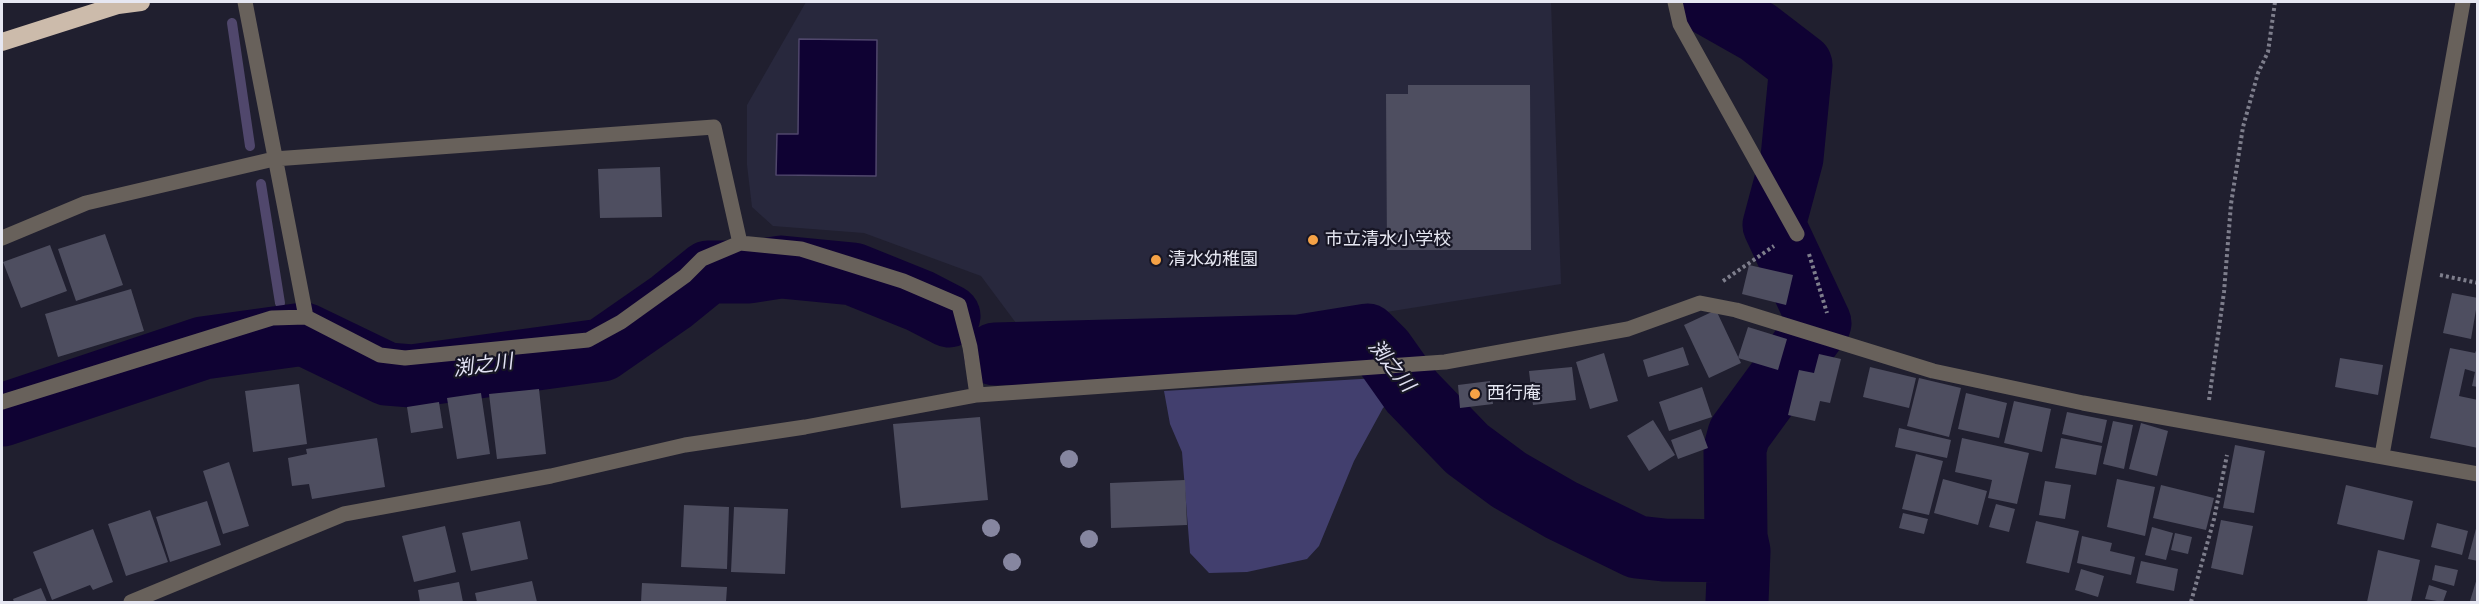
<!DOCTYPE html>
<meta charset="utf-8">
<style>
body{margin:0}
#map{position:relative;width:2479px;height:604px;overflow:hidden;background:#201f2f;font-family:"PT Sans Narrow",sans-serif}
canvas{display:block}
.frame{position:absolute;inset:0;border:3px solid #e6e7f2;pointer-events:none}
</style>
<div id="map">
<canvas width="2479" height="604"></canvas>
<div class="frame"></div>
</div>
<script>
const ctx = document.querySelector('canvas').getContext('2d');
ctx.lineJoin = 'round';
function fill(path, color) { ctx.fillStyle = color; ctx.fill(path, 'evenodd'); }
const poly = rows => new Path2D(rows.map(r => 'M' + r).join(''));
function strokePath(path, color, width, dash) { ctx.strokeStyle = color; ctx.lineWidth = width; ctx.lineCap = dash ? 'butt' : 'round'; ctx.setLineDash(dash || []); ctx.stroke(path); }
function drawText(font, color, halo, rows, align = 'center') {
  ctx.font = font + ' "PT Sans Narrow","Noto Sans JP",sans-serif'; ctx.lineWidth = 4.5; ctx.setLineDash([]); ctx.textBaseline = 'middle'; ctx.strokeStyle = halo; ctx.fillStyle = color; for (const [text, x, y, turn = 0] of rows) {
    ctx.save(); ctx.translate(x, y); ctx.rotate((+turn || 0) * Math.PI / 180); ctx.textAlign = isNaN(turn) ? turn : align; if (halo) ctx.strokeText(text, 0, 0); ctx.fillText(text, 0, 0); ctx.restore();
  }
}
fill(poly([
 [806,2,1551,2,1561,284,1374,314,1103,331,1016,323,981,276,864,233,773,226,752,207,747,165,747,105]
]), '#28283d');
fill(poly([
 [1377,378,1383,392,1391,401,1383,408,1354,461,1319,546,1307,559,1247,572,1209,573,1190,553,1182,452,1170,424,1164,391]
]), '#423f6e');
const water = poly([
 [799,39,877,40,876,176,776,175,777,134,798,134,799,39]
]);
fill(water, '#0f0233');
strokePath(water, '#50476c', 1.5);
strokePath(poly([
 [232,23,250,146],
 [261,184,280,303]
]), '#50476c', 10);
strokePath(poly([
 [1705,2,1758,32,1801,65,1792,158,1774,225,1820,323,1739,434,1735,449,1736,537,1739,551,1737,602],
 [995,354,1299,346,1367,335,1383,351,1412,392,1467,449,1509,480,1561,510,1637,547,1664,550,1739,551],
 [2,415,203,348,304,334,387,374,412,376,602,350,671,302,708,272,749,272,781,267,853,274,920,301,949,316]
]), '#0f0233', 63);
fill(poly([
 [1408,85,1530,85,1531,250,1387,250,1386,94,1408,94],
 [660,167,662,217,600,218,598,169],
 [105,234,123,285,76,301,58,249],
 [50,245,67,291,21,308,3,262],
 [1749,265,1793,275,1786,305,1742,294],
 [131,289,144,331,58,357,45,314],
 [2452,293,2478,298,2471,339,2443,333],
 [1716,310,1741,363,1709,378,1684,325],
 [1748,327,1787,339,1778,370,1738,358],
 [2478,346,2478,387,2472,386,2475,372,2465,369,2459,396,2478,400,2478,448,2430,438,2450,348,2475,353],
 [1683,347,1689,365,1648,377,1643,360],
 [1604,353,1618,401,1590,409,1576,362],
 [1819,354,1841,359,1830,403,1820,401,1815,421,1788,415,1799,370,1814,373],
 [2340,358,2383,365,2378,395,2335,387],
 [1572,367,1576,400,1533,405,1529,371],
 [1870,367,1916,378,1909,408,1863,397],
 [1919,378,1961,388,1949,437,1907,426],
 [1490,381,1493,404,1460,408,1458,385],
 [299,384,307,444,253,452,245,391],
 [1702,387,1712,417,1669,431,1659,402],
 [539,389,546,454,497,459,489,394],
 [481,393,490,454,457,459,447,398],
 [1966,393,2007,403,1999,438,1958,429],
 [2014,401,2051,409,2042,452,2004,443],
 [439,402,443,428,411,433,407,407],
 [2067,412,2107,420,2102,443,2062,434],
 [980,417,988,500,901,508,893,424],
 [1653,420,1675,455,1649,471,1627,436],
 [2113,421,2133,425,2124,469,2103,464],
 [2141,423,2168,431,2157,476,2129,469],
 [1899,428,1951,440,1947,458,1895,447],
 [1701,429,1708,448,1678,459,1671,440],
 [377,438,385,487,312,499,309,484,292,486,288,458,307,454,306,449],
 [1962,438,2029,453,2017,504,1988,498,1992,480,1955,472],
 [2061,438,2102,446,2096,475,2055,468],
 [2235,445,2265,451,2254,513,2223,508],
 [1916,454,1943,461,1929,515,1902,509],
 [229,462,249,526,223,534,203,471],
 [1943,479,1987,491,1978,525,1934,513],
 [2117,479,2155,487,2145,536,2107,527],
 [1185,480,1187,525,1111,528,1110,483],
 [2045,481,2071,485,2065,519,2039,515],
 [2161,485,2214,498,2206,530,2153,518],
 [2346,485,2413,501,2404,540,2337,524],
 [207,501,221,545,170,562,156,517],
 [1996,504,2015,509,2009,532,1989,527],
 [684,505,729,507,727,569,681,567],
 [734,507,788,509,785,574,731,572],
 [150,510,168,562,126,576,108,524],
 [1903,513,1928,519,1924,534,1899,528],
 [2221,520,2253,526,2243,575,2211,568],
 [520,521,528,559,471,571,462,533],
 [2036,521,2079,531,2069,573,2026,563],
 [2478,521,2478,561,2468,559],
 [2437,523,2468,531,2462,555,2431,547],
 [445,526,456,572,414,582,402,536],
 [2152,527,2173,533,2166,560,2145,555],
 [93,529,113,582,93,590,90,585,52,600,33,552],
 [2175,533,2192,537,2188,554,2171,550],
 [2082,536,2112,543,2110,551,2135,557,2131,575,2077,563],
 [2378,550,2420,560,2411,602,2367,602],
 [2141,561,2178,569,2174,591,2136,583],
 [2435,565,2458,570,2454,586,2432,580],
 [2081,569,2104,576,2098,597,2075,590],
 [2477,578,2478,602,2474,602,2470,601],
 [532,581,537,602,477,602,475,593],
 [459,582,463,602,420,602,418,590],
 [642,583,727,587,726,602,641,602],
 [2429,585,2447,591,2443,602,2425,599],
 [41,588,47,602,14,602,13,599]
]), '#4e4e60');
strokePath(poly([
 [1809,254,1827,313],
 [2440,275,2478,283],
 [1723,281,1774,246],
 [2209,400,2224,292,2231,204,2243,127,2258,73,2268,52,2275,2],
 [2191,602,2214,519,2227,455]
]), '#7e7e8c', 4, [3, 3]);
strokePath(poly([
 [245,2,306,317],
 [1675,2,1680,24,1797,234],
 [2,238,86,203,274,159,714,127,740,243],
 [2,402,272,318,306,317,380,355,405,358,588,340,621,322,685,276,702,259,740,243,801,249,903,281,959,305,970,347,977,395],
 [2382,455,2463,2],
 [131,602,344,514,551,476,685,445,805,427,977,395,1445,362,1628,329,1700,303,1736,310,1933,371,2083,403,2478,474]
]), '#68615b', 15);
strokePath(poly([
 [2,42,118,5,141,2]
]), '#ccbbab', 18);
ctx.fillStyle = '#8686a0';
for (const [x, y] of [
 [1069,459],
 [991,528],
 [1089,539],
 [1012,562]
]) { ctx.beginPath(); ctx.arc(x, y, 9, 0, 2 * Math.PI); ctx.fill(); }
for (const [x, y, r, color] of [
 [1313,240,6,"#f5a246"],
 [1156,260,6,"#f5a246"],
 [1475,394,6,"#f5a246"]
]) { const dot = new Path2D(); dot.arc(x, y, r, 0, 2 * Math.PI); ctx.fillStyle = color; ctx.fill(dot); strokePath(dot, '#171625', 2); }
drawText('18px', '#e6e7f2', '#171625', [
 ["市立清水小学校",1325,240],
 ["清水幼稚園",1168,260],
 ["西行庵",1487,394]
], 'left');
drawText('italic 20px', '#e2e2f4', '#171625', [
 ["渕之川",483,366,-8],
 ["渕之川",1391,366,51]
]);
</script>
